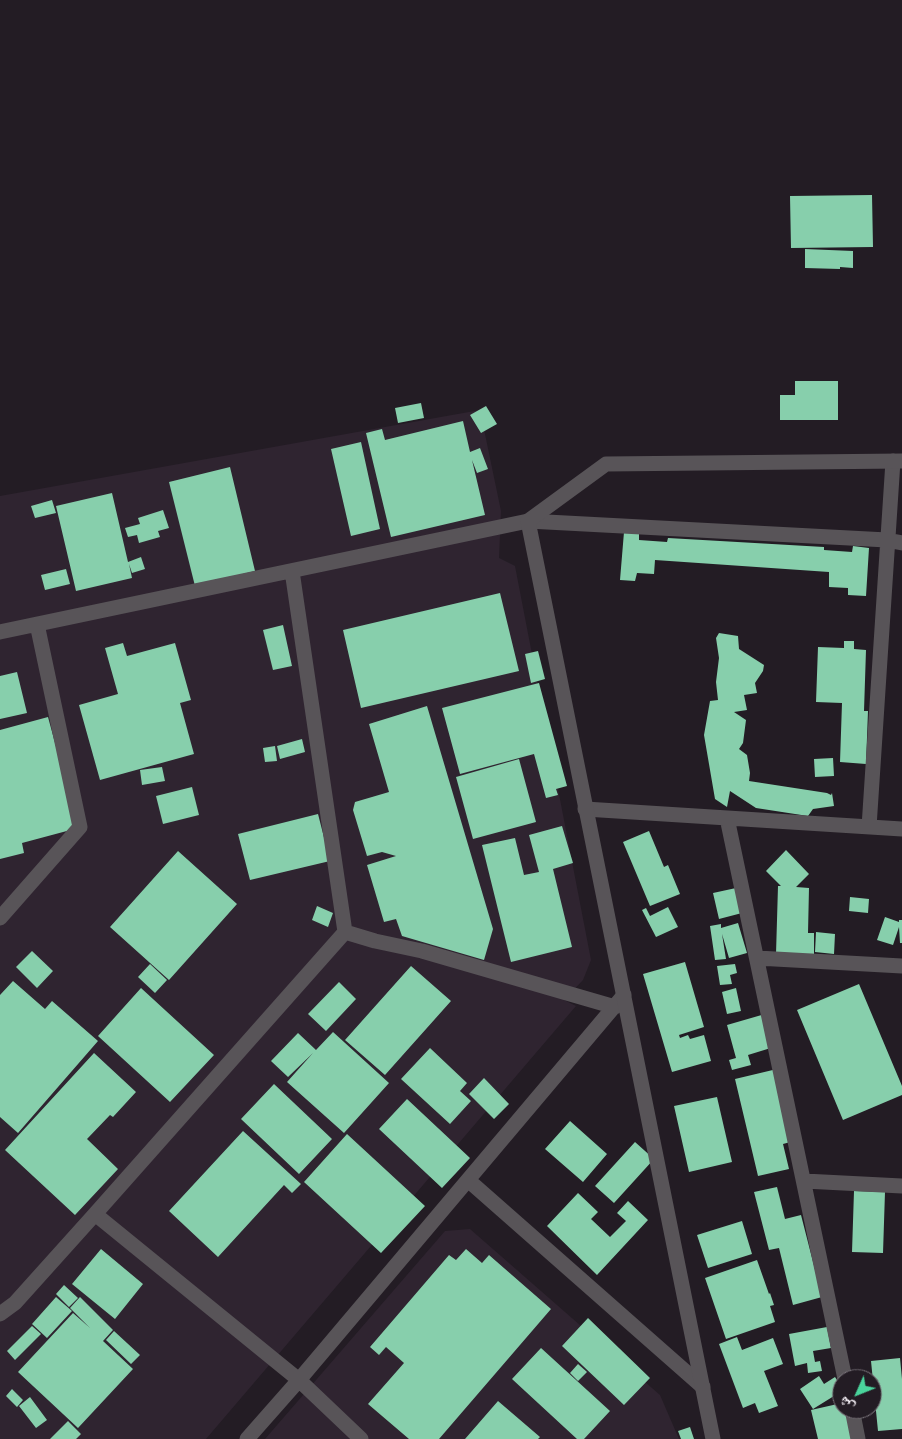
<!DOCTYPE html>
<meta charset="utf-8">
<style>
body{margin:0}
#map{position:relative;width:902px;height:1439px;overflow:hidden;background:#231c24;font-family:Signika,"Noto Naskh Arabic",sans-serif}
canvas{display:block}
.north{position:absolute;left:832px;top:1369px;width:50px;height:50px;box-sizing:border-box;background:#231c24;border:1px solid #787279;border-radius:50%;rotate:226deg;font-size:14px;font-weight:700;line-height:20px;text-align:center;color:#f8f3f9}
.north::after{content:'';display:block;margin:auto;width:18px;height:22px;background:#4ad49c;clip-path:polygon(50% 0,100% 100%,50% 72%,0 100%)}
</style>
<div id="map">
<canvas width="902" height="1439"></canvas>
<div class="north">ش</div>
</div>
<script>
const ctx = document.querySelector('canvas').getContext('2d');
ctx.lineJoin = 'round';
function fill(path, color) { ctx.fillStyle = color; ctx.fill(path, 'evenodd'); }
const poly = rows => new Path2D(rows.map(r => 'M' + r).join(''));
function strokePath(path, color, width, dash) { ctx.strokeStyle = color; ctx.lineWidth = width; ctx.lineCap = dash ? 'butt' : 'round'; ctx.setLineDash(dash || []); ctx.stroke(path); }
fill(poly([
 [480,410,501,511,499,558,515,566,591,960,583,980,564,1000,576,1006,206,1439,0,1439,0,496],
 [470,1229,660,1395,679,1439,265,1439,445,1231]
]), '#2f2430');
fill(poly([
 [872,195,873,247,791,248,790,196],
 [805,249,853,251,853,268,840,267,840,269,805,268],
 [795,381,838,381,838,420,780,420,780,395,795,395],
 [421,403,424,418,398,423,395,408],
 [486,406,497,424,481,433,470,415],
 [463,421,470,452,480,448,488,469,477,473,472,460,485,515,391,537,366,433,382,429,385,440],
 [361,442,380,529,351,536,331,449],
 [230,467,255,571,195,586,169,482],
 [112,493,128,562,141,557,145,569,132,573,129,564,132,578,76,591,56,506],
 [52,500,56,513,35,518,31,506],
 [163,510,169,528,158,531,160,537,139,543,137,535,128,537,125,528,140,524,138,518],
 [624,532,639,533,639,540,667,542,668,538,824,547,824,550,852,552,853,546,869,548,866,596,848,595,848,588,829,587,829,572,655,560,654,574,637,573,635,581,620,580],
 [66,569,70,584,45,590,41,575],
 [500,593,519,671,361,708,343,630],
 [283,625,292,666,273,670,263,630],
 [719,633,738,636,739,649,764,665,763,671,755,683,757,693,744,695,747,710,734,712,746,720,743,743,739,749,747,755,750,773,749,781,827,793,831,795,832,793,834,806,813,809,808,816,756,808,730,791,727,807,715,799,704,735,710,701,718,700,716,682,719,658,716,638],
 [844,641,854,641,854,649,866,650,864,711,868,711,866,764,840,762,842,703,816,702,818,647,844,648],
 [123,643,127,656,175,643,191,700,180,703,194,754,100,780,79,705,118,694,105,648],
 [538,651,545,679,531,683,525,654],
 [17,672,27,713,0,719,0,676],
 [539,683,567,786,556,789,558,795,546,798,534,754,460,774,442,708],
 [427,706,493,929,484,960,402,936,396,919,384,922,367,865,396,856,382,852,367,856,353,810,355,802,389,792,369,724],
 [48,717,78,828,22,843,24,853,0,859,0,730],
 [302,739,305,752,280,759,277,746],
 [275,746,277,761,265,762,263,748],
 [833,758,834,776,815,777,814,759],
 [519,759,536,822,473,839,456,777],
 [162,767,165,781,142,785,140,770],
 [192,787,199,815,163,824,156,796],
 [318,814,330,861,250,880,238,834],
 [562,826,573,863,553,869,572,947,511,962,482,845,515,838,524,875,539,872,529,835],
 [649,831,664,867,668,865,680,894,650,906,623,842],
 [786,850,809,874,796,887,809,888,808,933,814,933,814,956,776,954,778,886,781,886,766,871],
 [178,851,237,904,169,980,110,927],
 [736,888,742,913,719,919,713,893],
 [850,897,869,899,868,913,849,911],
 [317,906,333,913,328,927,312,920],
 [668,907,678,927,656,937,642,910,646,908,650,916],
 [885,917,899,922,899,920,902,920,902,943,900,943,899,927,893,945,877,940],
 [738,923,747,953,729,958,722,934,726,959,715,960,710,926,721,924,721,928],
 [816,932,835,934,834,954,815,952],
 [32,951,53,971,37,988,16,967],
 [685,962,704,1027,679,1035,680,1038,688,1035,690,1039,704,1035,711,1061,672,1072,643,974],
 [150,964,167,980,155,993,138,977],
 [735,964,737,973,730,975,732,984,720,985,717,966],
 [411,966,451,1001,385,1075,345,1040],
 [13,981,45,1009,52,1001,98,1041,18,1133,0,1117,0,995],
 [339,982,356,999,326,1031,308,1014],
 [859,984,902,1086,902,1095,843,1120,797,1010],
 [141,988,214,1055,170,1102,98,1036],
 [736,988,741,1011,727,1014,722,992],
 [765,1014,774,1047,748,1055,751,1065,732,1070,729,1060,736,1058,727,1025],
 [333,1032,389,1083,344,1133,287,1082,313,1053,288,1077,271,1061,298,1033,316,1050],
 [430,1048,467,1083,460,1091,471,1101,450,1124,401,1079],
 [94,1053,136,1092,113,1117,110,1115,87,1139,118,1169,75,1215,5,1150],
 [777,1069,794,1141,783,1144,789,1169,758,1176,735,1079],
 [484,1078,509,1104,494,1119,469,1094],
 [274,1084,332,1139,299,1174,241,1119],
 [717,1097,732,1162,689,1172,674,1106],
 [407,1099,470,1158,442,1188,379,1129],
 [570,1121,607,1154,583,1182,545,1149],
 [243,1131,301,1184,292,1193,284,1185,218,1257,169,1211],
 [347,1134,425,1206,381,1253,304,1182],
 [635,1142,654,1159,614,1203,595,1186],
 [777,1187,785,1219,801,1215,822,1297,793,1305,779,1248,769,1250,754,1192],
 [854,1191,885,1192,883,1253,852,1252],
 [578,1193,598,1212,591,1219,610,1237,626,1221,617,1213,628,1201,648,1220,597,1275,547,1226],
 [742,1221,752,1254,708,1268,697,1235],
 [101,1249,143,1284,115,1319,72,1284],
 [466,1249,482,1263,489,1255,551,1309,439,1439,409,1439,368,1404,404,1363,386,1347,379,1355,370,1347,449,1255,456,1260],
 [757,1260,769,1294,770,1293,774,1305,770,1306,775,1322,726,1339,705,1278],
 [64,1285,78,1298,69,1307,56,1294],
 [56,1297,72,1311,47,1338,32,1324],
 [80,1297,113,1330,103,1341,133,1369,78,1428,18,1372,73,1313,90,1328,70,1308],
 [588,1318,650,1378,624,1405,562,1346],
 [32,1326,41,1334,15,1360,7,1351],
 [827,1327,831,1348,813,1351,815,1362,820,1361,822,1371,808,1373,807,1363,795,1366,789,1334],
 [114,1331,140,1355,131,1364,106,1340],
 [737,1337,742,1350,773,1338,783,1364,764,1371,778,1406,759,1413,755,1403,743,1408,719,1344],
 [541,1348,610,1411,584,1439,577,1439,512,1379],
 [900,1358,902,1379,902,1429,878,1431,871,1361],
 [578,1364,587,1372,578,1381,570,1373],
 [819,1376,824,1384,835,1377,842,1388,842,1391,813,1409,800,1389],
 [12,1389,23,1400,17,1407,6,1396],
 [30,1397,47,1420,36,1428,19,1406],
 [498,1401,540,1437,538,1439,465,1439],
 [842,1403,842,1409,846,1409,853,1439,818,1439,811,1410],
 [68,1421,81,1434,76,1439,50,1439],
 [690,1427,694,1439,681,1439,678,1431]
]), '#87cfac');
strokePath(poly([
 [0,632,528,521,887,540,902,543],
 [585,809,902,829],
 [727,818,845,1379],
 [869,827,893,461],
 [0,918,80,827,37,624],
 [345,932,375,941,422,951,615,1007],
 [757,958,902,966],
 [468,1180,703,1387],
 [804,1181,902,1186],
 [95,1214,299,1380,361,1439],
 [0,1314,15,1303,95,1214,345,932,292,571],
 [852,1409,858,1439],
 [247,1439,299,1380,624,995]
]), '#585458', 15);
strokePath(poly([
 [713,1439,528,521,606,464,902,461]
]), '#585458', 15);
</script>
